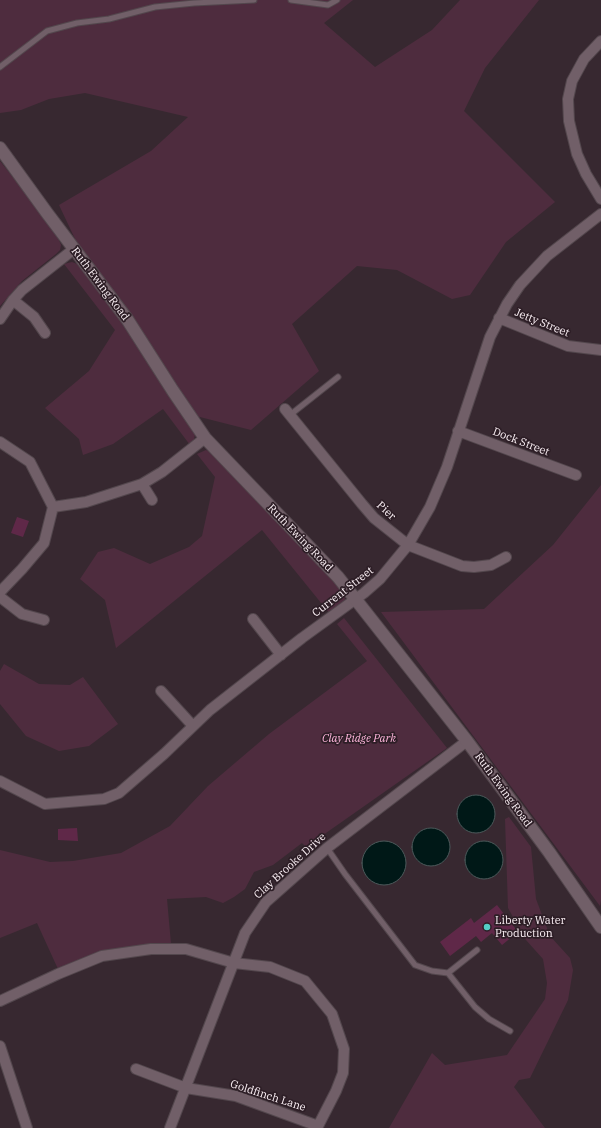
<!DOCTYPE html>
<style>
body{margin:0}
canvas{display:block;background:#372830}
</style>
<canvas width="601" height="1128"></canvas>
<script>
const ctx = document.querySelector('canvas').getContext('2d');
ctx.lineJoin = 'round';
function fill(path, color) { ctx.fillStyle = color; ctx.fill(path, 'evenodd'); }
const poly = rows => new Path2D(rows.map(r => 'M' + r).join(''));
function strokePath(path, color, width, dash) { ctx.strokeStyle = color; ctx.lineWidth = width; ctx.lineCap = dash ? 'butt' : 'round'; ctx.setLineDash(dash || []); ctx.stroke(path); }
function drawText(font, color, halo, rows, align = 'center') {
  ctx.font = font + ' "IBM Plex Serif",serif'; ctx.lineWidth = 3.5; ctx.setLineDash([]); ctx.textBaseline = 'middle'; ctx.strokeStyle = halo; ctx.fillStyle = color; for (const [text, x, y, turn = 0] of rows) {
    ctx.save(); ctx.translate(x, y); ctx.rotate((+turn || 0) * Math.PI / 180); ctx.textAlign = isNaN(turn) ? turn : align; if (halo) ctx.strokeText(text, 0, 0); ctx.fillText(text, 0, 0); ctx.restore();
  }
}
fill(poly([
 [0,0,353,0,324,23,375,67,432,30,460,0,539,0,485,68,464,111,555,202,506,242,470,295,452,299,397,270,357,266,292,324,319,371,251,430,196,416,77,243,59,205,151,151,188,117,85,93,49,99,21,110,0,113],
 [0,161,34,204,59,240,61,245,60,250,56,254,22,281,0,306],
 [72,262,77,264,82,269,111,307,193,430,195,435,194,439,190,445,163,409,113,444,83,455,79,439,45,408,89,371,115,330,64,264],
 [206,450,211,452,341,587,344,594,345,600,341,604,330,614,262,530,116,648,105,600,80,579,98,552,114,548,150,564,189,547,202,536,215,477,197,454],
 [601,485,601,901,600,906,381,612,484,609,553,545],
 [344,618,447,748,306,847,302,843,273,865,254,872,245,889,234,897,223,903,206,897,167,899,171,944,155,944,103,952,87,957,58,969,37,923,0,938,0,850,50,862,73,861,121,853,170,826,208,786,269,734,367,661,337,624],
 [4,664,39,684,70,685,83,677,118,724,89,746,59,751,26,736,0,704,0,671],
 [509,817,531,847,536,899,550,936,570,958,573,970,568,1000,530,1078,519,1080,514,1087,545,1128,389,1128,432,1053,445,1065,507,1055,545,999,547,983,543,959,526,940,508,908,505,819]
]), '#4e2c3e');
const water = poly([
 '457 814a19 19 0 1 1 38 0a19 19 0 1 1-38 0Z',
 '412 847a19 19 0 1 1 38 0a19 19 0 1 1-38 0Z',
 '362 863a22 22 0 1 1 44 0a22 22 0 1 1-44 0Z',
 '465 860a19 19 0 1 1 38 0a19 19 0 1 1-38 0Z'
]);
fill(water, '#001817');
strokePath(water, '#4b595a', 1);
fill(poly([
 [17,517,29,521,23,537,11,533],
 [77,828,78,841,58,840,58,829],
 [497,905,518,932,502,945,492,933,481,942,476,936,450,956,440,942,471,918,474,923]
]), '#5f2848');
const lane = poly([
 [291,0,328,5,337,0],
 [0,67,47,31,77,23,109,19,155,7,194,3,254,0],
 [290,415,338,377],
 [327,848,345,874,415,965,432,971,448,973,477,950],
 [448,973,475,1007,489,1019,510,1031]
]);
const street = poly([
 [601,41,584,59,572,81,568,99,569,121,577,154,586,174,601,199],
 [13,300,34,317,45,333],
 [499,318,568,346,601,350],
 [0,319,13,300,22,290,74,249],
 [285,409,362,504,374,518,408,545,462,566,474,567,491,565,506,557],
 [458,431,576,475],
 [0,442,30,462,53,507,44,543,22,569,0,592],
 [142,484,152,500],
 [53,507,86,502,142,484,162,472,205,438],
 [0,597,22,614,44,620],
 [253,619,281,655],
 [161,691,193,726],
 [0,781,45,804,104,799,119,793,164,754,210,710,302,638,364,593,380,579,408,545,430,507,447,467,490,337,507,304,520,285,547,256,601,214],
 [0,1001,58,974,102,956,151,949,186,949,234,963,270,967,305,981,332,1014,344,1049,343,1073,336,1091,317,1128],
 [0,1046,27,1128],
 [136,1069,186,1088,236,1096,318,1126],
 [170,1128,245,933,266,902,327,848,467,741]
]);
const secondary = poly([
 [0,148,47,213,127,319,173,391,205,438,338,577,467,741,549,852,601,927]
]);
strokePath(lane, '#53474d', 7);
strokePath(street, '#53474d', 12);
strokePath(secondary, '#53474d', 14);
strokePath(lane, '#715f68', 5);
strokePath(street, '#715f68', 10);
strokePath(secondary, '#715f68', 12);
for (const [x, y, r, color] of [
 [487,927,4,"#54cdc7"]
]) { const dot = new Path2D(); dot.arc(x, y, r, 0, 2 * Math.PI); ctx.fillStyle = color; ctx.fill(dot); strokePath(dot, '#2d1e26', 1.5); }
drawText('11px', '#fbf0f5', '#2d1e26', [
 ["Ruth Ewing Road",100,284,53],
 ["Jetty Street",542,323,22],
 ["Dock Street",521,442,21],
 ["Pier",386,511,43],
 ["Ruth Ewing Road",300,538,46],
 ["Current Street",343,592,-38],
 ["Ruth Ewing Road",503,790,54],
 ["Clay Brooke Drive",290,866,-42],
 ["Goldfinch Lane",268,1096,18]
]);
drawText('italic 11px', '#ffb6dc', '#2d1e26', [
 ["Clay Ridge Park",359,739]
]);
drawText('11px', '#fbf0f5', '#2d1e26', [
 ["Liberty Water",495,921],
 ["Production",495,934]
], 'left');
</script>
